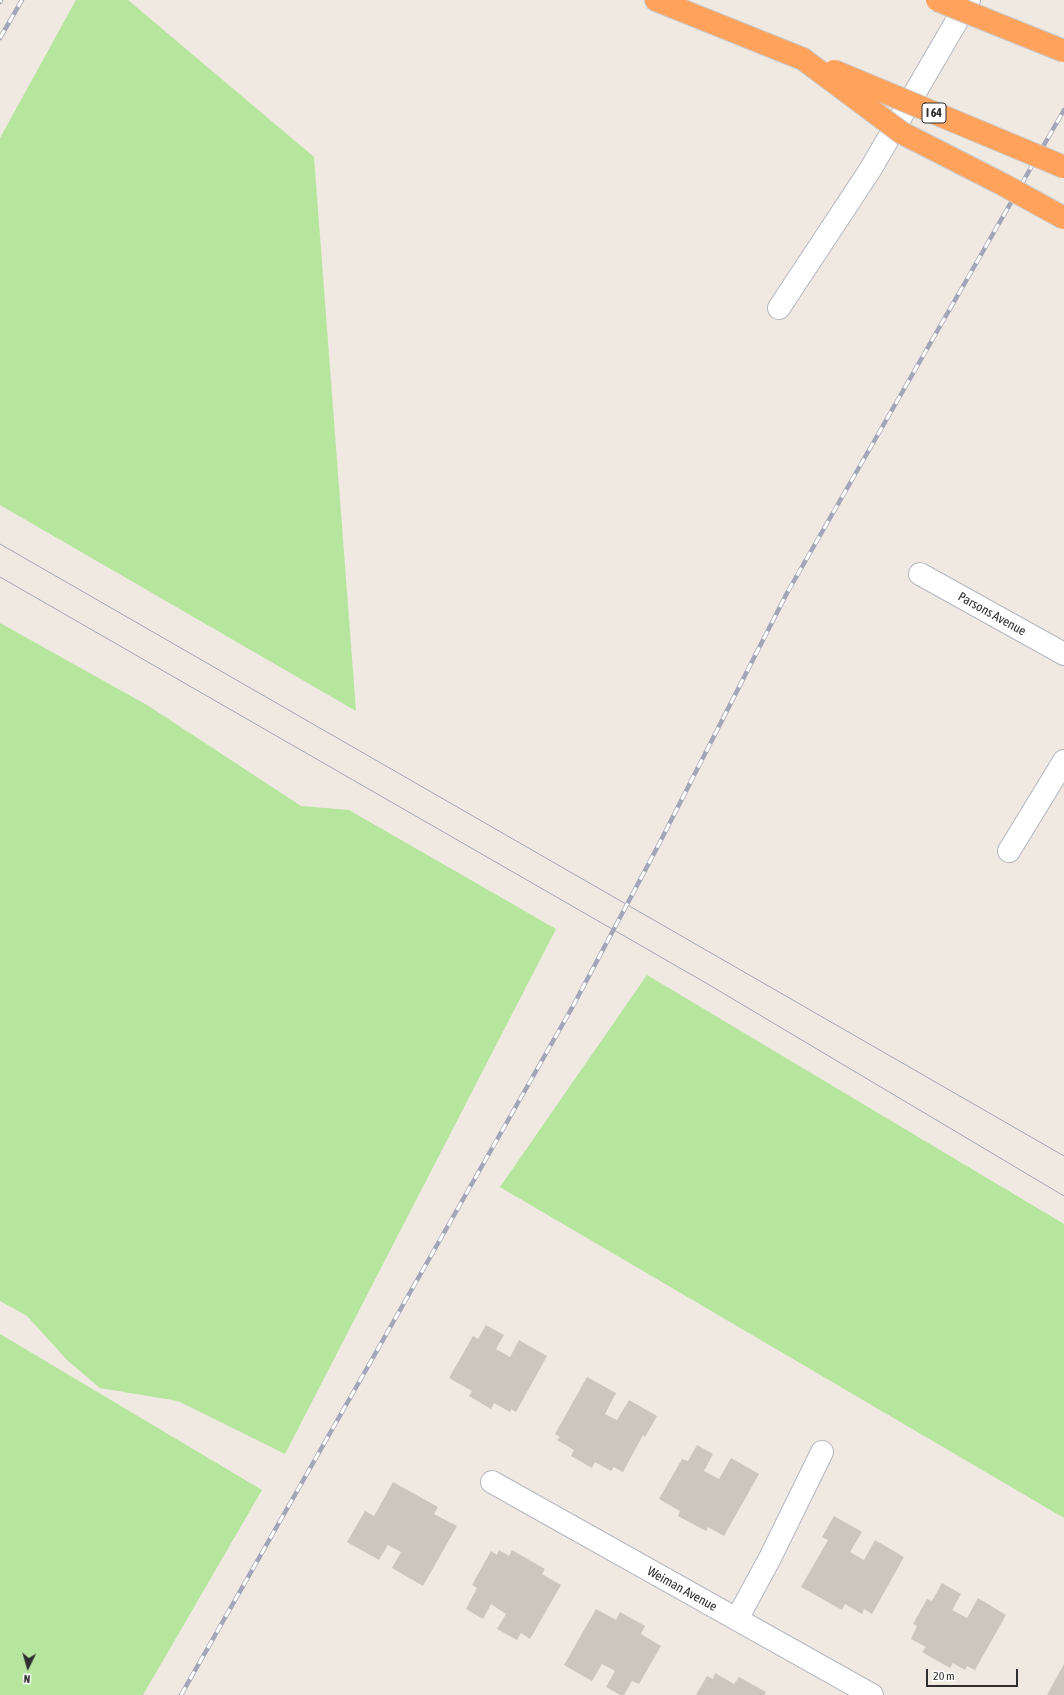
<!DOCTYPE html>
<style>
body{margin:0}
#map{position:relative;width:1064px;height:1695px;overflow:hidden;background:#efe9e1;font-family:"Asap Condensed",sans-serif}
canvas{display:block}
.north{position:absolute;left:8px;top:1647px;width:40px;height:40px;-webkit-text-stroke:3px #fff;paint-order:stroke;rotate:185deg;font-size:11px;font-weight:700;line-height:16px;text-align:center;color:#2e2e2e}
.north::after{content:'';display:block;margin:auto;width:14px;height:18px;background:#2e2e2e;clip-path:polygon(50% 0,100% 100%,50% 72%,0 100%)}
.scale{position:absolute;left:926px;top:1669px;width:92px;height:18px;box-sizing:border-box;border:2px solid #2e2e2e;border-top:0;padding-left:5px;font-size:12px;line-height:14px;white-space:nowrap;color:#2e2e2e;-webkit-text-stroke:3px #fff;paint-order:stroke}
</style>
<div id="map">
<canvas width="1064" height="1695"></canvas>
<div class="north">N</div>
<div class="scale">20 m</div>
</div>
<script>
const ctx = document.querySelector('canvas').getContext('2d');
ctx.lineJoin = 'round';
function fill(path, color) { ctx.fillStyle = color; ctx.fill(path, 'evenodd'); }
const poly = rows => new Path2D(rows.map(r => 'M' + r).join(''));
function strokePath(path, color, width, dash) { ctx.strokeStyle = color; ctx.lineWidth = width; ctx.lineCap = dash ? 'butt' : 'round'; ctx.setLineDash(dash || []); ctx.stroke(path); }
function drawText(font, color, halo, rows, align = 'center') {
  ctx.font = font + ' "Asap Condensed",sans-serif'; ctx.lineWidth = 3; ctx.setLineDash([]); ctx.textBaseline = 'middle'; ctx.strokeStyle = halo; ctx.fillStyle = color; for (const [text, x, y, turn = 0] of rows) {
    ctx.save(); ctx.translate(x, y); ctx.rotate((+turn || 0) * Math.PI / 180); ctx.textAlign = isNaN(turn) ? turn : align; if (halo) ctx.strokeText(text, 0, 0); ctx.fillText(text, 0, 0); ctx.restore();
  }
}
fill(poly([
 [76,0,128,0,314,157,356,711,0,505,0,138],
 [0,623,147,705,301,806,349,810,556,929,285,1454,178,1401,100,1388,68,1361,27,1316,0,1301],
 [647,975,1064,1224,1064,1518,500,1187],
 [0,1334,262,1490,143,1695,0,1695]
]), '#b6e59e');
fill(poly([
 [486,1325,504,1335,496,1349,510,1357,519,1340,547,1356,516,1412,511,1409,510,1412,494,1403,491,1409,469,1396,472,1391,449,1378,473,1336,478,1339],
 [587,1377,616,1393,605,1414,617,1420,629,1400,657,1416,645,1437,643,1435,623,1472,614,1467,611,1471,595,1462,592,1468,571,1456,574,1450,557,1440,560,1437,555,1434],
 [697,1445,713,1454,704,1471,719,1479,731,1458,759,1474,724,1536,708,1527,706,1531,678,1516,680,1511,659,1499,682,1459,688,1461],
 [393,1482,438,1507,434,1514,457,1526,423,1586,392,1568,401,1552,388,1545,379,1560,347,1542,365,1511,374,1516],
 [834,1516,862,1532,850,1552,864,1560,875,1540,904,1557,872,1614,864,1609,862,1614,845,1604,842,1610,801,1587,828,1540,822,1537],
 [499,1550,509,1556,512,1550,545,1569,542,1574,561,1585,530,1639,521,1633,517,1640,497,1629,506,1614,491,1604,483,1619,466,1609,477,1588,472,1585,491,1551,497,1555],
 [942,1583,961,1594,952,1610,967,1618,978,1598,1006,1615,975,1670,967,1666,965,1670,953,1663,950,1668,922,1652,926,1647,911,1639,917,1626,913,1624,927,1599,932,1601],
 [596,1609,616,1620,620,1612,645,1626,641,1634,661,1646,639,1684,632,1681,624,1695,620,1695,606,1687,615,1671,602,1664,592,1681,564,1665],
 [1064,1664,1064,1695,1047,1695],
 [715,1673,734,1684,739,1677,766,1692,765,1695,696,1695,707,1676,713,1679]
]), '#cbc7bf');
const minor = poly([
 [779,308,870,170,969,0],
 [920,574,1064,654],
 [1009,851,1064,761],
 [492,1482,872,1695],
 [737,1619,770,1558,822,1452]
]);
const highway = poly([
 [656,0,803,59]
]);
strokePath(minor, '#b4b7c1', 24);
strokePath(highway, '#c9c9c9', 24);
strokePath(minor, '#fff', 22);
strokePath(highway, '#ffa35c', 22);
strokePath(poly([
 [0,544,1064,1156],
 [0,577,706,983,1064,1196]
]), '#a3a6b8', 1);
const rail = poly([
 [0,2,1,0],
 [0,38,22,0],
 [181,1695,573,1006,658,846,787,593,1064,110]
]);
strokePath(rail, '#a3a6b8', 4.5);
strokePath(rail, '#fff', 3, [9]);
const highwayBridge = poly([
 [937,0,1064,51],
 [803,59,902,133,1002,184,1064,218],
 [834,71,1064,167]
]);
strokePath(highwayBridge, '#c9c9c9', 24, []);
strokePath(highwayBridge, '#ffa35c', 22);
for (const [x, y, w] of [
 [934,113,24]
]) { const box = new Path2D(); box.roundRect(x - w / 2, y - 10, w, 20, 3); ctx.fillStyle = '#fff'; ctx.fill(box); strokePath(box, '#2e2e2e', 1); }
drawText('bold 12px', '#2e2e2e', null, [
 ["I 64",934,113]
]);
drawText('13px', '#2e2e2e', '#fff', [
 ["Parsons Avenue",992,614,29],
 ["Weiman Avenue",682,1589,29]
]);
</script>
